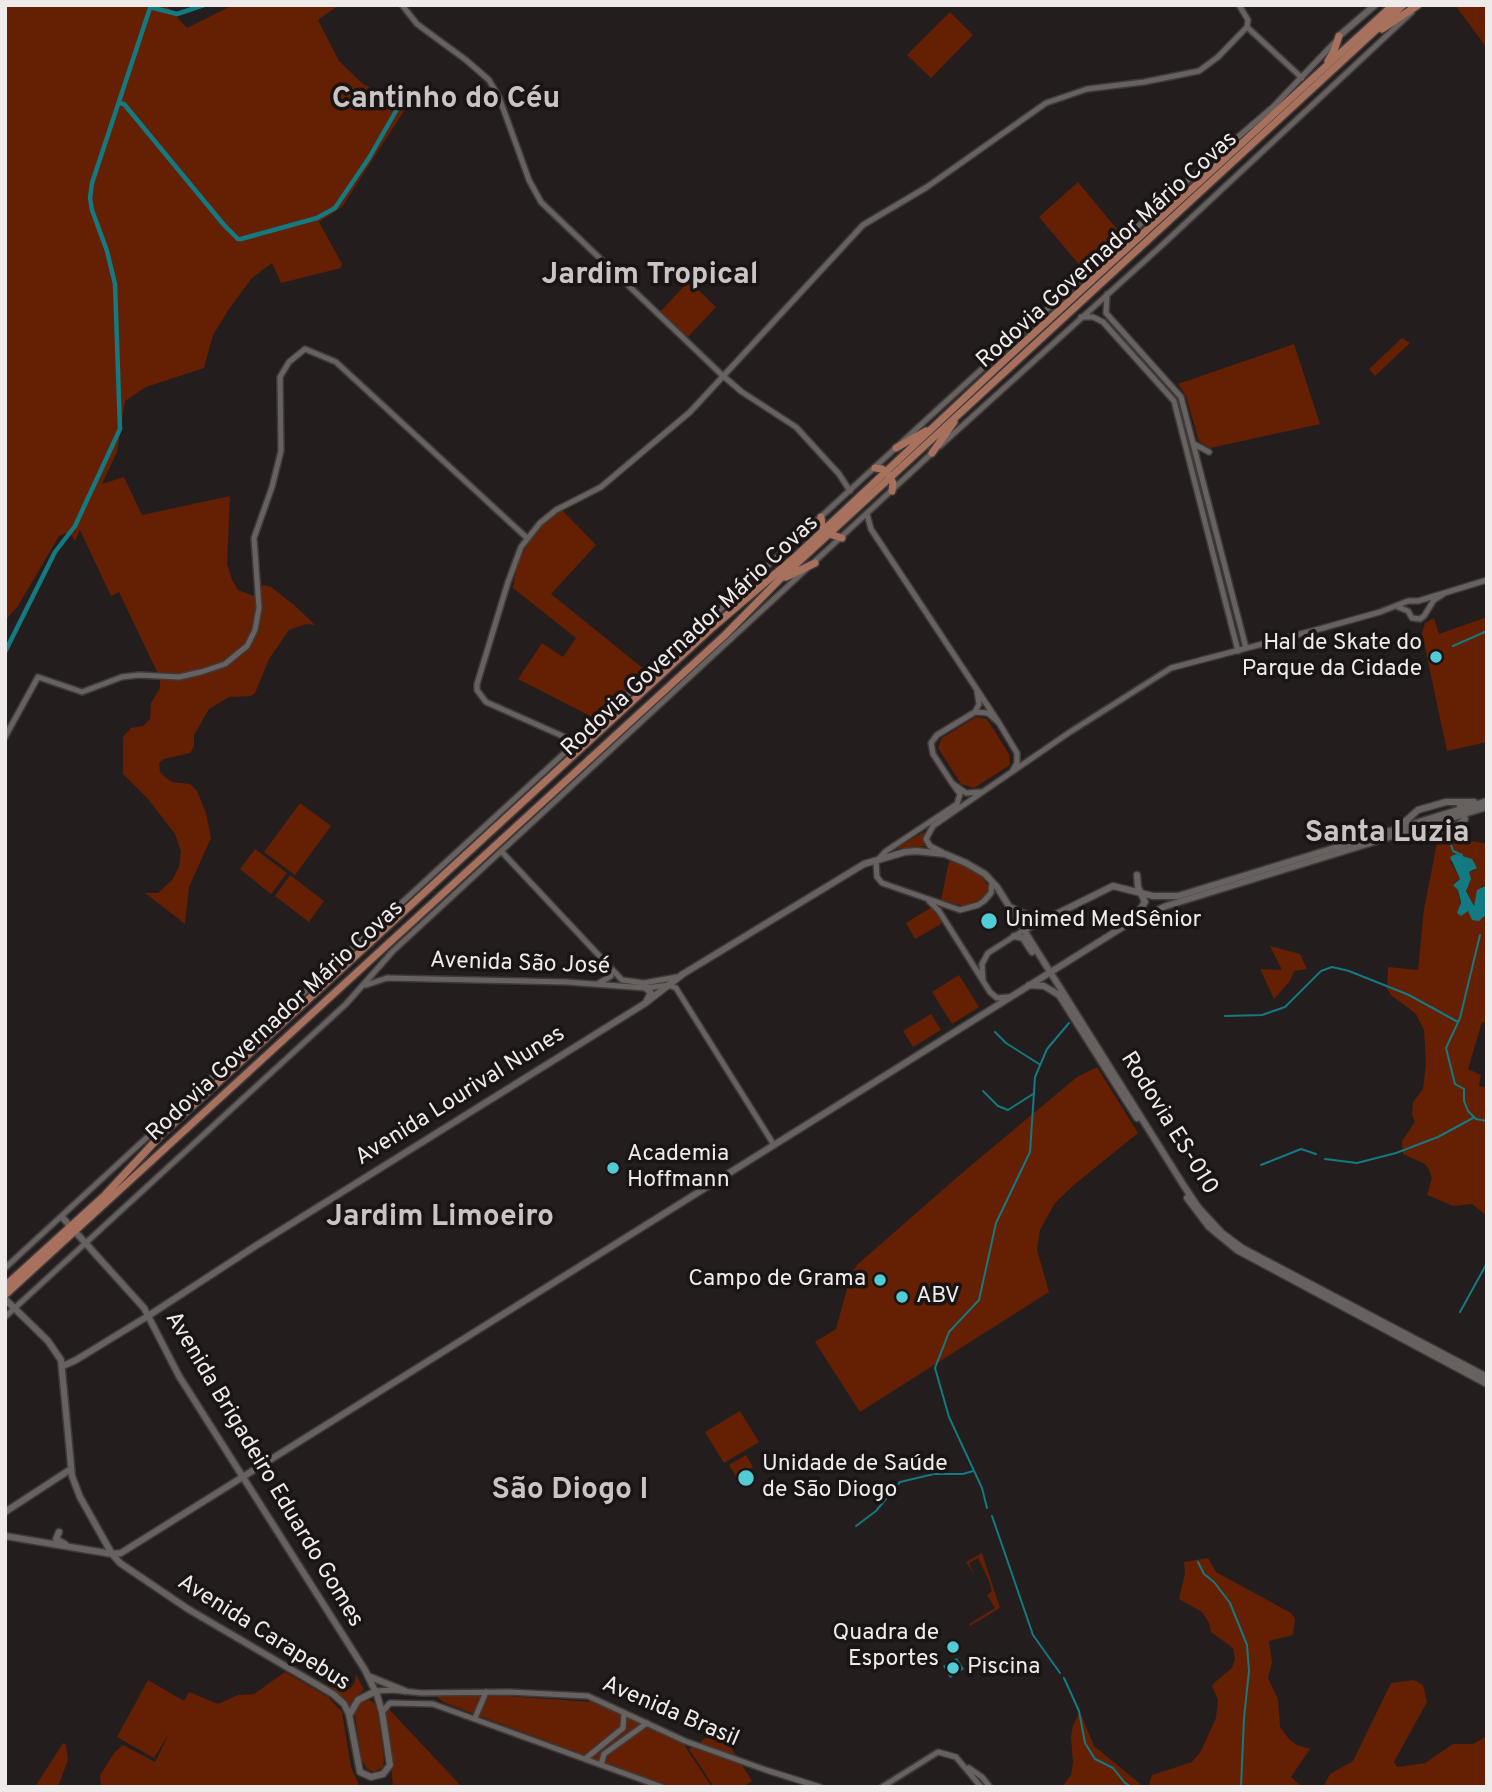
<!DOCTYPE html>
<meta charset="utf-8">
<style>
body{margin:0}
#map{position:relative;width:1492px;height:1792px;overflow:hidden;background:#231e1d;font-family:Overpass,sans-serif}
canvas{display:block}
.frame{position:absolute;inset:0;border:7px solid #efebea;pointer-events:none}
</style>
<div id="map">
<canvas width="1492" height="1792"></canvas>
<div class="frame"></div>
</div>
<script>
const ctx = document.querySelector('canvas').getContext('2d');
ctx.lineJoin = 'round';
function fill(path, color) { ctx.fillStyle = color; ctx.fill(path, 'evenodd'); }
const poly = rows => new Path2D(rows.map(r => 'M' + r).join(''));
function strokePath(path, color, width, dash) { ctx.strokeStyle = color; ctx.lineWidth = width; ctx.lineCap = dash ? 'butt' : 'round'; ctx.setLineDash(dash || []); ctx.stroke(path); }
function drawText(font, color, halo, rows, align = 'center') {
  ctx.font = font + ' Overpass,sans-serif'; ctx.lineWidth = 7; ctx.setLineDash([]); ctx.textBaseline = 'middle'; ctx.strokeStyle = halo; ctx.fillStyle = color; for (const [text, x, y, turn = 0] of rows) {
    ctx.save(); ctx.translate(x, y); ctx.rotate((+turn || 0) * Math.PI / 180); ctx.textAlign = isNaN(turn) ? turn : align; if (halo) ctx.strokeText(text, 0, 0); ctx.fillText(text, 0, 0); ctx.restore();
  }
}
fill(poly([
 [5,5,166,5,187,28,233,5,339,5,318,20,339,61,363,84,400,101,404,111,342,207,319,222,342,264,341,268,281,283,272,263,252,278,229,309,213,335,204,368,146,387,125,401,117,452,102,484,124,477,142,515,230,496,227,564,232,580,238,590,256,597,263,585,271,587,293,604,315,625,306,624,289,630,269,659,255,693,251,696,229,697,209,709,194,735,194,747,190,753,164,759,159,763,160,772,166,778,172,782,190,784,197,791,206,813,211,838,189,887,185,924,145,893,158,893,172,880,179,867,181,851,175,834,148,799,123,774,123,737,131,728,143,726,150,719,151,703,160,688,160,678,119,592,111,596,80,530,75,541,69,532,59,536,18,606,5,621],
 [1455,5,1487,5,1487,48],
 [950,12,973,35,931,78,907,55],
 [1078,182,1120,233,1082,268,1039,217],
 [689,281,716,307,686,339,659,313],
 [1402,338,1410,343,1375,376,1369,369],
 [1294,344,1320,424,1210,448,1199,441,1186,396,1178,384],
 [562,510,596,545,551,594,650,674,598,720,518,679,542,643,563,657,576,638,513,588,517,566,529,540,548,519],
 [1487,617,1487,742,1447,751,1422,633,1425,623,1434,618,1439,634],
 [976,717,987,719,1009,754,1010,765,974,788,961,784,938,748,942,738],
 [300,803,331,826,295,875,264,852],
 [924,832,926,846,895,849],
 [1447,836,1487,844,1487,885,1482,886,1477,893,1474,906,1466,890,1470,882,1469,872,1476,870,1450,861,1460,879,1453,884,1458,890,1460,906,1465,913,1468,911,1482,919,1487,914,1487,1024,1482,1022,1468,1069,1481,1075,1479,1086,1487,1088,1487,1216,1472,1204,1453,1206,1427,1195,1432,1178,1429,1170,1425,1164,1403,1154,1402,1141,1415,1122,1412,1115,1413,1102,1423,1089,1424,1081,1426,1063,1424,1030,1416,1014,1392,996,1387,989,1388,967,1418,970,1424,909,1437,843],
 [255,849,287,873,271,894,240,869],
 [949,861,967,867,982,877,989,887,985,896,973,904,964,906,941,900],
 [290,875,324,901,309,922,275,896],
 [932,907,942,920,941,924,915,939,906,923],
 [1270,946,1300,954,1307,969,1294,971,1290,981,1274,999,1260,969,1282,970],
 [959,975,979,1007,952,1024,932,992],
 [931,1014,941,1030,913,1047,903,1031],
 [1097,1067,1138,1133,1075,1184,1055,1203,1040,1230,1037,1250,1049,1292,860,1412,815,1342,836,1329,851,1274,858,1264,962,1173,1077,1077],
 [740,1411,759,1442,724,1463,705,1432],
 [746,1455,753,1467,737,1478,729,1465],
 [982,1553,1000,1608,970,1626,969,1624,995,1608,987,1595,992,1591,989,1581,978,1558,969,1563,974,1574,966,1562],
 [1208,1558,1216,1572,1291,1613,1295,1619,1293,1635,1269,1641,1272,1662,1268,1678,1278,1699,1280,1727,1289,1739,1297,1745,1310,1749,1291,1777,1302,1787,1148,1787,1152,1775,1192,1762,1201,1751,1216,1718,1218,1700,1212,1686,1214,1683,1232,1668,1235,1659,1233,1648,1211,1632,1209,1623,1202,1612,1179,1599,1185,1573,1184,1562],
 [285,1672,328,1697,342,1712,351,1767,360,1787,101,1787,100,1775,115,1752,123,1745,155,1762,169,1734,154,1758,117,1737,148,1680,184,1701,189,1692,218,1704,238,1695,254,1694],
 [356,1674,364,1690,354,1698,349,1706,341,1696,330,1687,350,1689,355,1682],
 [1414,1680,1423,1685,1427,1702,1394,1762,1397,1767,1425,1763,1453,1744,1473,1744,1487,1736,1487,1787,1323,1787,1330,1774,1353,1761,1391,1683],
 [434,1695,491,1695,592,1702,682,1742,712,1787,669,1787,445,1703],
 [370,1700,376,1705,378,1713,384,1760,383,1767,374,1772,367,1769,361,1758,355,1715,355,1710,359,1703],
 [386,1706,462,1787,393,1787],
 [1080,1712,1094,1746,1144,1787,1062,1787,1071,1775,1073,1762,1071,1737,1073,1725],
 [719,1729,752,1781,743,1787,714,1787,689,1749],
 [63,1743,66,1745,68,1760,59,1784,55,1787,35,1787]
]), '#651f03');
fill(poly([
 [1456,854,1472,859,1477,868,1469,872,1471,879,1466,891,1474,906,1477,890,1487,885,1487,914,1479,921,1472,920,1468,911,1461,916,1457,913,1461,903,1458,890,1453,885,1460,879,1450,857],
 [957,1658,964,1669,950,1678,943,1666]
]), '#137a81');
strokePath(poly([
 [1453,646,1487,631],
 [1451,845,1453,851,1462,855],
 [1480,935,1460,1018,1446,1048,1455,1084,1464,1089,1464,1101,1468,1111,1476,1119,1487,1121],
 [1225,1016,1262,1015,1285,1007,1321,971,1332,967,1349,971,1409,995,1458,1022],
 [995,1032,1006,1043,1039,1064],
 [983,1091,998,1106,1008,1110,1033,1094],
 [1325,1159,1357,1163,1396,1153,1438,1137,1473,1118],
 [1261,1165,1301,1149,1316,1154],
 [1460,1312,1487,1263],
 [987,1508,982,1488,949,1417,935,1368,949,1332,979,1300,996,1223,1030,1152,1035,1077,1047,1049,1069,1023],
 [992,1516,1033,1635,1060,1673],
 [856,1526,876,1511,900,1482,934,1474,963,1474,973,1471],
 [1198,1562,1204,1574,1214,1582,1230,1603,1247,1645,1249,1671,1244,1718,1241,1787],
 [1064,1678,1079,1711,1085,1743,1095,1759,1113,1768,1125,1783,1132,1787]
]), '#137a81', 2);
strokePath(poly([
 [150,7,177,14,204,5],
 [119,103,124,104,224,225,238,239,241,239,317,218,335,208,369,158,404,97,432,95],
 [5,652,55,552,75,526,120,429,115,284,107,251,92,210,90,198,92,183,151,5]
]), '#137a81', 4.5);
const tertiary = poly([
 [402,5,417,24,466,60,489,80,499,97,529,180,541,202,722,375,742,392,796,427,839,474,850,491],
 [1247,27,1302,78],
 [1107,294,1106,313,1181,397,1246,648],
 [1081,317,1093,317,1103,322,1174,401,1238,651],
 [1194,444,1209,452],
 [940,446,1160,247,1412,12],
 [867,514,871,529,999,723],
 [1398,607,1408,611,1412,618,1420,619,1424,616,1434,600,1442,595],
 [975,712,979,704,977,691],
 [5,737,38,677,82,692,122,677,139,675,179,677,201,672,225,664,247,646,255,630,259,608,254,538,272,487,281,451,280,377,289,362,305,349,336,362,527,538],
 [576,742,486,702,477,690,477,684,508,582,521,547,540,523,556,510,601,487,690,412,863,225,927,187,1046,103,1087,89,1144,82,1199,71,1218,57,1247,27,1248,20,1239,5],
 [952,783,960,794,957,804,886,851,876,862,877,877,882,883,960,910,978,905,984,901,991,893,992,883],
 [981,792,966,793,952,783,933,754,931,743,937,735,975,712,988,713,999,723,1017,753,1017,763,1013,770],
 [501,851,622,980,644,983,677,977],
 [942,852,930,846,926,839,933,826,1070,732,1171,668,1323,628,1380,612,1408,601,1418,601,1487,580],
 [929,901,939,911,990,992,997,998,1008,997],
 [983,981,982,964,988,953,1024,930],
 [599,983,611,976,609,968],
 [366,985,387,978,567,982,646,988,669,985,676,988,774,1145],
 [5,1268,926,420,1196,173,1273,107,1335,42],
 [5,1317,346,1004,393,951,932,453],
 [376,1691,392,1690,422,1693,509,1692,588,1696,685,1741,766,1770,820,1787],
 [382,1712,390,1703,433,1704,662,1787],
 [475,1718,486,1692],
 [585,1759,623,1728,624,1713],
 [601,1765,604,1754,647,1723],
 [969,1768,982,1777,990,1787],
 [882,1787,938,1752,956,1757,981,1787]
]);
const secondary = poly([
 [1339,36,1375,5],
 [1399,827,1418,810,1446,802,1474,802],
 [1395,837,1422,837,1457,826,1465,819,1459,803],
 [1012,908,1032,917,1048,916],
 [1135,917,1145,902,1138,887,1137,875],
 [1024,930,1113,886,1153,896,1178,896,1487,801],
 [1014,936,1023,938,1032,952],
 [1029,985,1044,986,1059,995,1137,1118],
 [646,988,651,993,647,1000],
 [1187,1198,1209,1227,1237,1250,1487,1384],
 [5,1299,48,1341,61,1360,72,1476,80,1497,112,1554,120,1563,188,1609,333,1694,344,1704,349,1714,360,1772,371,1777,383,1774,390,1765,382,1712,377,1695,365,1670,179,1376,144,1308,62,1217],
 [63,1366,76,1360,148,1316,257,1245,644,1004,683,974,864,864,905,852,916,851,945,854,966,863,985,874,997,887,1184,1186,1198,1207,1222,1233,1242,1248,1487,1377],
 [5,1512,71,1469],
 [59,1532,56,1539,65,1544],
 [5,1536,112,1554,121,1553,1126,925,1166,906,1487,807],
 [368,1676,405,1691],
 [350,1714,358,1700,376,1691]
]);
const primary = poly([
 [1382,29,1418,5],
 [1328,61,1334,51,1339,36],
 [896,448,926,431],
 [932,453,954,422],
 [875,468,882,469,889,475,893,483,892,491],
 [821,517,822,526,829,534,842,538],
 [786,577,815,563],
 [323,976,340,967],
 [5,1286,105,1195,161,1135,713,627,795,557,1007,358,1393,5],
 [5,1295,725,635,779,580,1403,5]
]);
strokePath(tertiary, '#3e3a39', 8);
strokePath(secondary, '#3e3a39', 9);
strokePath(primary, '#3e3a39', 10);
strokePath(tertiary, '#67615f', 5);
strokePath(secondary, '#67615f', 6);
strokePath(primary, '#a8715e', 7);
for (const [x, y, r, color] of [
 [1436,657,7,"#51ccd4"],
 [989,921,9,"#51ccd4"],
 [613,1168,7,"#51ccd4"],
 [880,1280,7,"#51ccd4"],
 [902,1297,7,"#51ccd4"],
 [746,1478,9,"#51ccd4"],
 [953,1647,7,"#51ccd4"],
 [953,1668,7,"#51ccd4"]
]) { const dot = new Path2D(); dot.arc(x, y, r, 0, 2 * Math.PI); ctx.fillStyle = color; ctx.fill(dot); strokePath(dot, '#1a1514', 2.5); }
drawText('23px', '#efebea', '#1a1514', [
 ["Rodovia Governador Mário Covas",1108,251,-42],
 ["Rodovia Governador Mário Covas",691,637,-43],
 ["Avenida São José",520,965,2],
 ["Rodovia Governador Mário Covas",276,1022,-43],
 ["Avenida Lourival Nunes",461,1097,-32],
 ["Rodovia ES-010",1168,1124,58],
 ["Avenida Brigadeiro Eduardo Gomes",263,1470,59],
 ["Avenida Carapebus",263,1634,32],
 ["Avenida Brasil",670,1713,23]
]);
drawText('23px', '#efebea', '#1a1514', [
 ["Hal de Skate do",1422,644,"right"],
 ["Parque da Cidade",1422,670,"right"],
 ["Unimed MedSênior",1005,921],
 ["Academia",627,1155],
 ["Hoffmann",627,1181],
 ["Campo de Grama",866,1280,"right"],
 ["ABV",916,1297],
 ["Unidade de Saúde",762,1465],
 ["de São Diogo",762,1491],
 ["Quadra de",939,1634,"right"],
 ["Esportes",939,1660,"right"],
 ["Piscina",967,1668]
], 'left');
drawText('bold 30px', '#cac4c2', '#1a1514', [
 ["Cantinho do Céu",446,101],
 ["Jardim Tropical",650,277],
 ["Santa Luzia",1387,835],
 ["Jardim Limoeiro",440,1219],
 ["São Diogo I",570,1492]
]);
</script>
